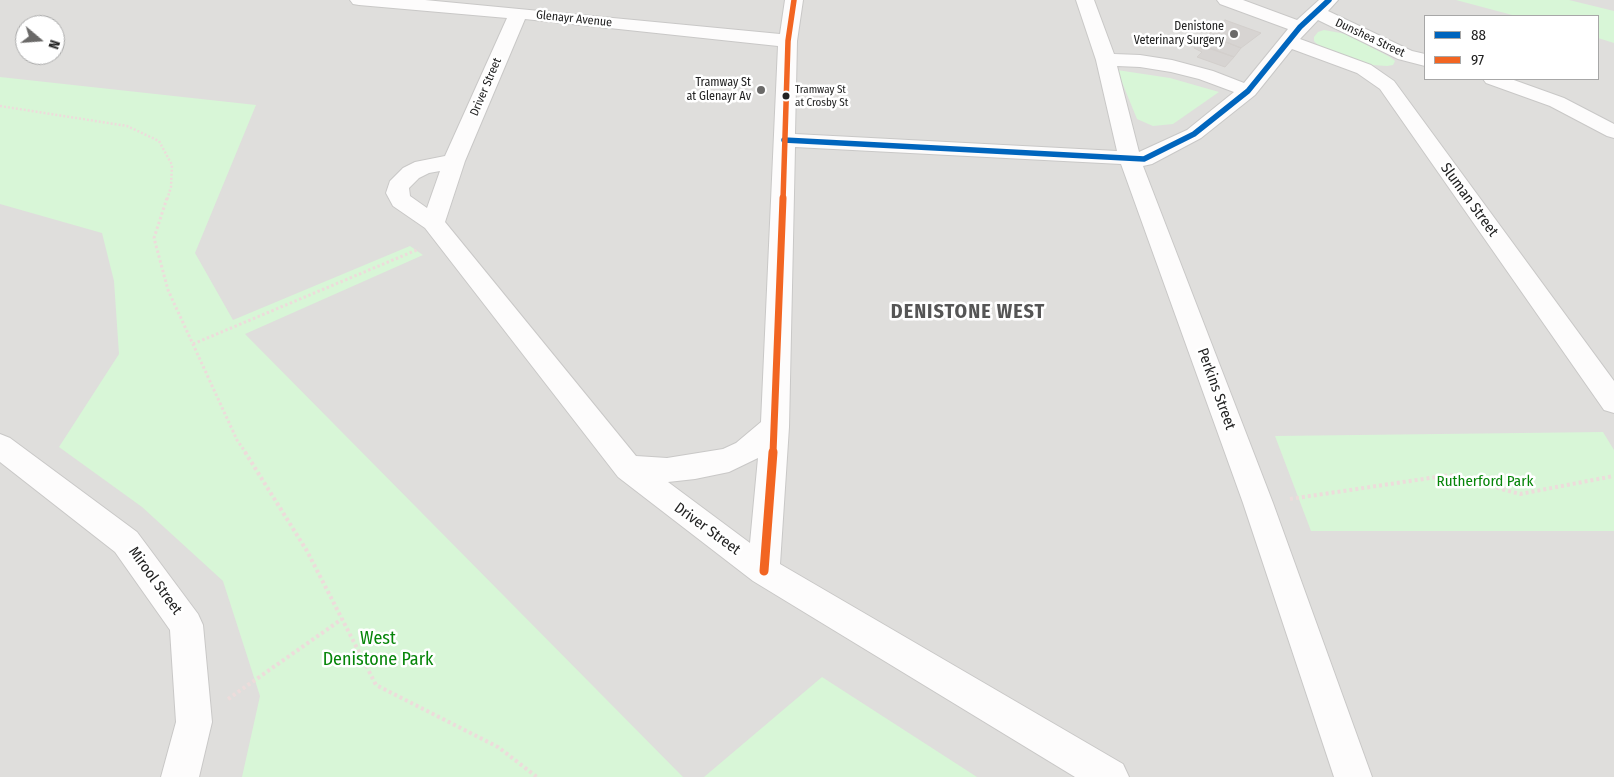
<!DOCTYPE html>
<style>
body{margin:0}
#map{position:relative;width:1614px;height:777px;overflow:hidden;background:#f0eeeb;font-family:"Fira Sans Condensed",sans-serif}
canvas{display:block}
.legend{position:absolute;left:1424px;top:15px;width:175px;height:65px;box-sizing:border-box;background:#fff;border:1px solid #a7a7a7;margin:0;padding:6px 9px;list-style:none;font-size:15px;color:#222}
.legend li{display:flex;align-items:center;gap:10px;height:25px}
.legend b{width:25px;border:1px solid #a7a7a7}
.north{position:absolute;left:15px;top:15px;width:50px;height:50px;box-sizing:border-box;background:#fff;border:1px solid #a7a7a7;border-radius:50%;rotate:108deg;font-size:14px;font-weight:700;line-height:20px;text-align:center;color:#222}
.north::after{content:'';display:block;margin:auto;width:18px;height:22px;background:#6a6968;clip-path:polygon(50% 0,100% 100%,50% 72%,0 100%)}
</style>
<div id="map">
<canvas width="1614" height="777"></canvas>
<ul class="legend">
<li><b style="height:6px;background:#0065bd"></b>88</li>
<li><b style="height:6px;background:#f26522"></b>97</li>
</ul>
<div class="north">N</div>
</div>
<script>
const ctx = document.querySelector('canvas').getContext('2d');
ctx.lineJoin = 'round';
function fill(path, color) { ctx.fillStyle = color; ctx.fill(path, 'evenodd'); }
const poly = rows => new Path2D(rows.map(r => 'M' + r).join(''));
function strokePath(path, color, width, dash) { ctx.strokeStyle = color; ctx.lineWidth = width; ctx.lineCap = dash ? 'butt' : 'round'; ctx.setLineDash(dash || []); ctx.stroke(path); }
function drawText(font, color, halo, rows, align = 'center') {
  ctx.font = font + ' "Fira Sans Condensed",sans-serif'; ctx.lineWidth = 5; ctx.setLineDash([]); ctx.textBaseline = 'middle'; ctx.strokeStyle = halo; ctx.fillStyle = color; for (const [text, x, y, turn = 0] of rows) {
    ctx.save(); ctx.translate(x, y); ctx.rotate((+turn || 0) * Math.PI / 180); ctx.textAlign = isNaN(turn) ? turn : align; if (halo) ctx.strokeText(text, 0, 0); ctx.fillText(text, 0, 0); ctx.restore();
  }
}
fill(poly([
 [0,0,1614,0,1614,777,0,777],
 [1425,16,1598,16,1598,79,1425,79],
 [25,25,55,25,55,55,25,55]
]), '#dfdedc');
fill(poly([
 [1456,0,1569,0,1614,11,1614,43,1598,38,1598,16,1516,16],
 [1324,30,1346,34,1390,57,1395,61,1393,65,1387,66,1372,65,1319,46,1314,41,1314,37,1318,32],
 [1117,70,1170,78,1219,92,1173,124,1153,126,1137,119],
 [0,77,256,105,195,253,233,320,410,246,423,255,245,334,683,777,242,777,260,696,223,581,142,507,59,447,119,354,114,281,102,233,0,204],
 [1603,432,1614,450,1614,531,1311,531,1275,436],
 [822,677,977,777,704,777]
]), '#d8f6d7');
const building = poly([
 [1225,20,1261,33,1241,48,1208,35,1225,20],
 [1208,35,1241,48,1234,57,1197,43,1208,35],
 [1197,43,1202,46,1234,57,1225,67,1197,57,1202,52,1194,48,1197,43]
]);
fill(building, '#d7d4d2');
strokePath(building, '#d3cfcc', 1);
const minor = poly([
 [350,0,425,0,780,34,785,0,803,0,797,41,795,134,1117,151,1096,60,1076,0,1094,0,1114,54,1140,55,1172,60,1213,71,1244,83,1288,29,1220,4,1217,0,1243,0,1297,20,1319,0,1338,0,1328,11,1412,51,1425,54,1425,66,1398,59,1318,20,1300,39,1371,65,1394,81,1614,381,1614,413,1604,410,1380,89,1357,73,1292,49,1255,95,1201,138,1152,164,1143,166,1273,503,1372,777,1334,777,1243,503,1121,164,795,147,789,427,780,564,1123,764,1129,777,1075,777,753,581,618,477,425,228,393,206,386,193,390,181,403,168,415,162,445,156,507,18,359,5,353,4,350,0],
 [525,19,778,46,761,422,736,443,723,449,667,458,636,456,445,222,465,161,525,19],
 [1117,66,1140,67,1171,72,1199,79,1234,92,1187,130,1139,152,1117,66],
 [440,171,427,208,410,196,409,188,419,178,429,173,440,171],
 [758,458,750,543,668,482,695,479,729,472,758,458],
 [1483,79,1511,79,1564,98,1614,124,1614,138,1607,136,1550,106,1486,83,1483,79],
 [0,434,10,438,137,532,198,614,203,625,212,722,199,777,161,777,176,722,170,630,115,552,0,462,0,434]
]);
strokePath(minor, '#c9c8c7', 2);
strokePath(poly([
 [0,106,127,126,159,141,172,165,171,187,167,200]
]), '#eddcdb', 2.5, [2, 2]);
strokePath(poly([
 [167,198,154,238,168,290,237,440,246,453],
 [193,344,419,249]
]), '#eddcdb', 3, [2.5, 2.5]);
strokePath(poly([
 [245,452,307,551,376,685,498,747,537,777],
 [1290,499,1450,475,1520,494,1614,476],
 [228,699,342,619]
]), '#eddcdb', 4, [3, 3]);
fill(minor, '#fdfcfc');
strokePath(poly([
 [784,140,1144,159,1194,134,1248,91,1300,27,1329,0]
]), '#0065bd', 5.5);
strokePath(poly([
 [783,200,788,41,794,0]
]), '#f26522', 5.5);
strokePath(poly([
 [773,453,783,198]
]), '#f26522', 7);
strokePath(poly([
 [764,571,773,452]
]), '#f26522', 9);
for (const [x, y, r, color] of [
 [1234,34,5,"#6a6968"],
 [761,90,5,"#6a6968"],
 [786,96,4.5,"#222"]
]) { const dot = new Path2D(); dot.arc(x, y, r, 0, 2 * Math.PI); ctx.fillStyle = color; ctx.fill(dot); strokePath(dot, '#fff', 2); }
drawText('11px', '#222', '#fff', [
 ["Tramway St",795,90],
 ["at Crosby St",795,103]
], 'left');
drawText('12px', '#222', '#fff', [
 ["Glenayr Avenue",574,19,6],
 ["Dunshea Street",1370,38,25],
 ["Driver Street",486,87,-67]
]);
drawText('12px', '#222', '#fff', [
 ["Denistone",1224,27],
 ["Veterinary Surgery",1224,41],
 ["Tramway St",751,83],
 ["at Glenayr Av",751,97]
], 'right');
drawText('15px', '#222', '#fff', [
 ["Sluman Street",1469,200,54],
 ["Perkins Street",1216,389,70],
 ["Driver Street",707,529,36],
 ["Mirool Street",155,581,54]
]);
drawText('15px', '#068509', '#fff', [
 ["Rutherford Park",1485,482]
]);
drawText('18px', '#068509', '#fff', [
 ["West",378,639],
 ["Denistone Park",378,660]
]);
ctx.letterSpacing = '1px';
drawText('bold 20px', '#555', '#fff', [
 ["DENISTONE WEST",968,312]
]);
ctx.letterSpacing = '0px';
</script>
